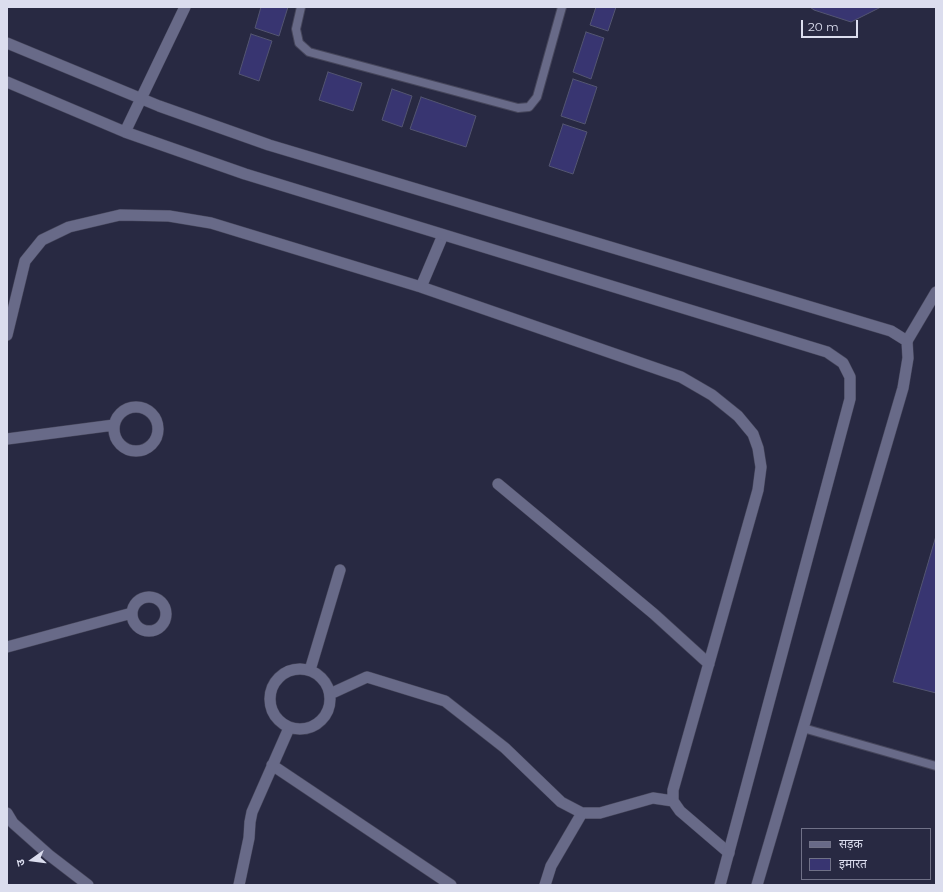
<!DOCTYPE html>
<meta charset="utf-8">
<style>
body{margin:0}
#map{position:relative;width:943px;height:892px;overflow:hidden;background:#282942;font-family:Montserrat,"Noto Sans Devanagari",sans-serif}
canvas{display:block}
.frame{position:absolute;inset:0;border:8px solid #dbddee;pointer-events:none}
.legend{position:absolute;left:801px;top:828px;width:130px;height:52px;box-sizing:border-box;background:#282942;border:1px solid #707187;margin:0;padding:5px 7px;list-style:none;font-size:12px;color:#dbddee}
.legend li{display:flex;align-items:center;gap:8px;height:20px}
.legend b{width:20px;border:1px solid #707187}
.north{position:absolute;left:12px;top:840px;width:40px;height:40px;-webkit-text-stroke:3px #282942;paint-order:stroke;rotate:256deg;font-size:11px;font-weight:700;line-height:16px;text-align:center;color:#dbddee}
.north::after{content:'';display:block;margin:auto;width:14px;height:18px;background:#dbddee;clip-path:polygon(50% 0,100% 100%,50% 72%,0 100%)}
.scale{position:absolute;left:801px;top:20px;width:57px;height:18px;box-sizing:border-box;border:2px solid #dbddee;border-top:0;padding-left:5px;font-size:12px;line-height:14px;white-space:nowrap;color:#dbddee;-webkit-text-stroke:3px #282942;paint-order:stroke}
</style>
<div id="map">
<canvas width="943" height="892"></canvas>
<div class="frame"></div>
<ul class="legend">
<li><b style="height:5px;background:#686a88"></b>सड़क</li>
<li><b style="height:11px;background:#383571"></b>इमारत</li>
</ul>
<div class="north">उ</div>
<div class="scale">20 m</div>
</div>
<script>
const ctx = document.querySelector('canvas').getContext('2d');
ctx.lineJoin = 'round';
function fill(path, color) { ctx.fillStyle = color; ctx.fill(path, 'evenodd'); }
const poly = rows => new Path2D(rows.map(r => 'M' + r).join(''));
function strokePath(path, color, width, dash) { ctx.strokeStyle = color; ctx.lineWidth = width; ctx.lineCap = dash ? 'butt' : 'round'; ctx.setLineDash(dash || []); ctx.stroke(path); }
const building = poly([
 [261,7,288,7,279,36,255,28,261,7],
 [596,7,616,7,608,31,590,25,596,7],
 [810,7,881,7,851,22,814,10,810,7],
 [586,32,604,38,591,79,573,72,586,32],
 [251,34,272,41,259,81,239,74,251,34],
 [328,72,362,83,353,111,319,100,328,72],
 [573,79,597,87,585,124,561,116,573,79],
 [392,89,412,96,402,127,382,120,392,89],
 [421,97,476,116,466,147,410,129,421,97],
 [563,124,587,132,573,174,549,166,563,124],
 [936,536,936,693,893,682,936,536]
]);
fill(building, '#383571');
strokePath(building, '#535571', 1);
const service = poly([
 [301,7,296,29,299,43,309,52,518,108,529,107,537,97,562,7],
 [803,728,936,766]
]);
const minor = poly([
 [421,287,443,235],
 [7,335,25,261,42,240,69,227,120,215,169,216,211,223,421,287,681,377,712,395,738,416,753,434,758,448,761,467,758,490,673,790,673,801,680,811,729,853],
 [907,341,936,292],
 '114 429a22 22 0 1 1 44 0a22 22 0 1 1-44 0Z',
 [7,439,114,425],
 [498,484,654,614,709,664],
 '132 614a17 17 0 1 1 34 0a17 17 0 1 1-34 0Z',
 [7,647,132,613],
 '270 699a30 30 0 1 1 60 0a30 30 0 1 1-60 0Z',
 [310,670,340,570],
 [330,694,367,677,445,701,505,748,561,802,582,813,600,813,653,798,673,801],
 [272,765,451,885],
 [7,813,13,823,49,855,88,885],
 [239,885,249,838,250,822,252,812,289,728],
 [545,885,551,866,582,813]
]);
const tertiary = poly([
 [7,43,159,106,269,145,891,331,907,341,908,358,903,388,757,885],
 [7,82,125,132,245,174,827,352,843,363,850,377,850,399,720,885],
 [125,132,185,7]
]);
strokePath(service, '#46465b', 10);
strokePath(minor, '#46465b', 12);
strokePath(tertiary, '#46465b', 12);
strokePath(service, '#686a88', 8);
strokePath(minor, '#686a88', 11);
strokePath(tertiary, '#686a88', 11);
</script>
